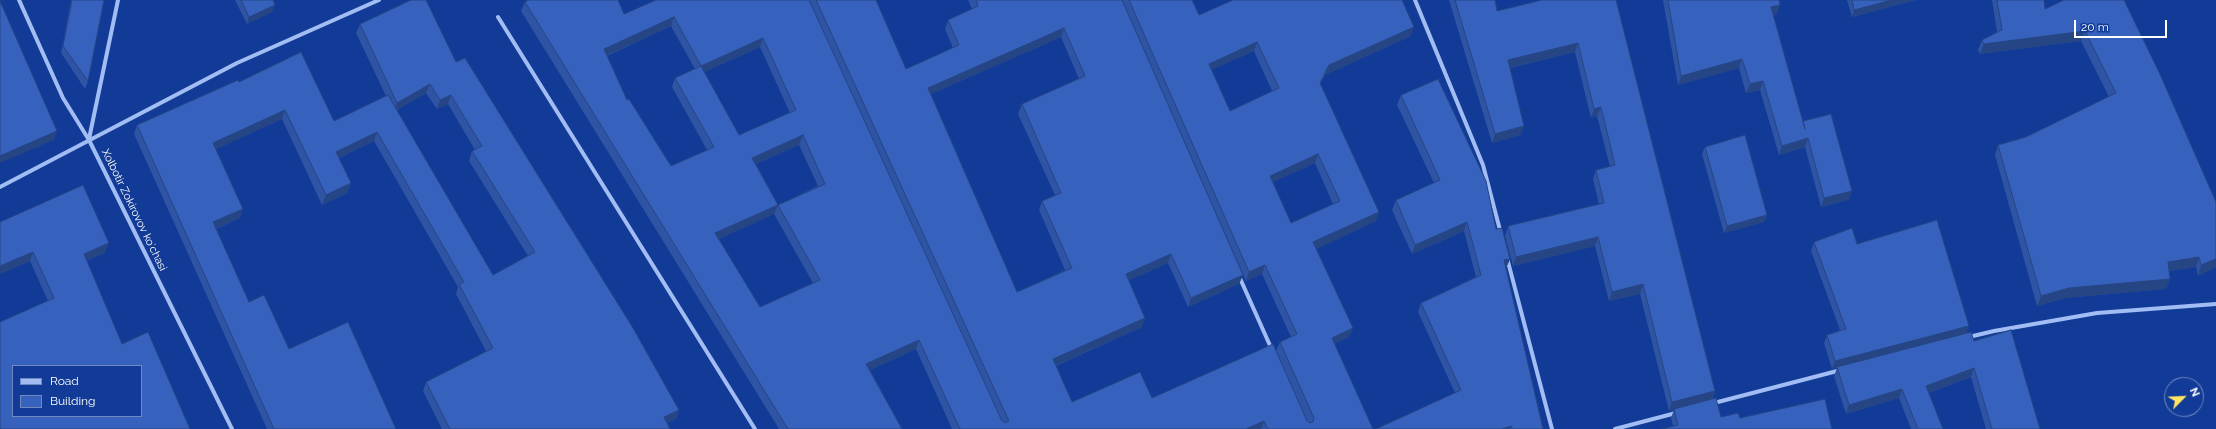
<!DOCTYPE html>
<meta charset="utf-8">
<style>
body{margin:0}
#map{position:relative;width:2216px;height:429px;overflow:hidden;background:#123b97;font-family:Raleway,sans-serif}
canvas{display:block}
.legend{position:absolute;left:12px;top:365px;width:130px;height:52px;box-sizing:border-box;background:#123b97;border:1px solid #7189c1;margin:0;padding:5px 7px;list-style:none;font-size:12px;color:#fff}
.legend li{display:flex;align-items:center;gap:8px;height:20px}
.legend b{width:20px;border:1px solid #7189c1}
.north{position:absolute;left:2164px;top:377px;width:40px;height:40px;box-sizing:border-box;background:#123b97;border:1px solid #7189c1;border-radius:50%;rotate:66deg;font-size:11px;font-weight:700;line-height:16px;text-align:center;color:#fff}
.north::after{content:'';display:block;margin:auto;width:14px;height:18px;background:#ffe664;clip-path:polygon(50% 0,100% 100%,50% 72%,0 100%)}
.scale{position:absolute;left:2074px;top:20px;width:93px;height:18px;box-sizing:border-box;border:2px solid #fff;border-top:0;padding-left:5px;font-size:12px;line-height:14px;white-space:nowrap;color:#fff;-webkit-text-stroke:3px #123b97;paint-order:stroke}
</style>
<div id="map">
<canvas width="2216" height="429"></canvas>
<ul class="legend">
<li><b style="height:5px;background:#a2bdf3"></b>Road</li>
<li><b style="height:11px;background:#3662bd"></b>Building</li>
</ul>
<div class="north">N</div>
<div class="scale">20 m</div>
</div>
<script>
const ctx = document.querySelector('canvas').getContext('2d');
ctx.lineJoin = 'round';
const poly = rows => new Path2D(rows.map(r => 'M' + r).join(''));
function strokePath(path, color, width, dash) { ctx.strokeStyle = color; ctx.lineWidth = width; ctx.lineCap = dash ? 'butt' : 'round'; ctx.setLineDash(dash || []); ctx.stroke(path); }
function fill(path, color) { ctx.fillStyle = color; ctx.fill(path, 'evenodd'); }
function drawText(font, color, halo, rows, align = 'center') {
  ctx.font = font + ' Raleway,sans-serif'; ctx.lineWidth = 3.5; ctx.setLineDash([]); ctx.textBaseline = 'middle'; ctx.strokeStyle = halo; ctx.fillStyle = color; for (const [text, x, y, turn = 0] of rows) {
    ctx.save(); ctx.translate(x, y); ctx.rotate((+turn || 0) * Math.PI / 180); ctx.textAlign = isNaN(turn) ? turn : align; if (halo) ctx.strokeText(text, 0, 0); ctx.fillText(text, 0, 0); ctx.restore();
  }
}
strokePath(poly([
 [19,0,63,98,89,140,232,429],
 [1415,0,1483,165,1501,234],
 [498,17,755,429],
 [89,139,118,0],
 [0,187,237,63,379,0],
 [1507,258,1552,429],
 [1239,276,1272,350],
 [1969,337,1994,331,2097,313,2216,304],
 [1714,403,1841,370],
 [1615,429,1676,413]
]), '#a2bdf3', 4);
fill(poly([
 [71,0,104,0,88,81,85,89,61,53],
 [235,0,273,0,272,12,247,24],
 [809,0,876,0,906,69,953,48,945,29,948,20,972,9,968,0,1122,0,1243,275,1239,284,1188,307,1168,263,1129,280,1142,327,1056,366,1072,402,1152,398,1276,351,1280,342,1291,337,1262,274,1246,281,1122,0,1192,0,1199,15,1411,36,1325,75,1320,84,1376,221,1316,249,1353,328,1349,337,1334,344,1373,429,952,429,916,349,870,370,902,429,779,429,521,11,525,2,624,14],
 [671,26,695,69,675,78,672,87,707,150,671,166,627,100,607,56],
 [1061,37,1079,79,1022,104,1018,114,1055,195,1042,201,1039,210,1065,270,1017,292,931,94],
 [760,47,790,113,739,135,704,72],
 [1254,51,1272,91,1230,111,1211,70],
 [799,145,818,186,778,205,756,164],
 [1315,163,1333,204,1291,223,1273,182],
 [774,214,813,283,760,307,718,239],
 [1449,0,1495,0,1497,11,1616,0,1715,391,1712,399,1721,417,1740,418,1673,426,1671,418,1674,410,1669,411,1640,294,1609,301,1595,246,1513,266,1505,236,1508,226,1599,204,1593,179,1596,170,1610,167,1597,116,1591,118,1575,52,1510,68,1521,135,1492,143],
 [1663,0,1779,0,1777,14,1773,15,1803,122,1852,191,1848,200,1821,207,1805,147,1779,155,1760,90,1746,93,1739,68,1678,85],
 [1847,0,1916,0,1852,17],
 [1992,0,2044,0,2045,9,2124,0,2216,267,2198,276,2196,267,2169,271,2170,279,2166,289,2065,298,2037,306,1995,155,1998,145,2026,137,2109,97,2081,41,1980,54,1978,50,1982,40,1997,32],
 [360,24,456,62,679,410,676,419,667,423,670,429,442,429,423,391,426,382,486,351,456,294,458,287,374,141,339,158,351,183,347,193,322,205,282,119,216,149,240,218,216,229,249,302,289,349,396,429,267,429,134,134,137,125,239,82,334,121,386,96,356,33],
 [426,93,437,109,448,104,475,150,472,151,469,161,528,256,493,275,397,110],
 [1401,95,1496,229,1510,259,1506,268,1505,268,1543,429,1376,429,1455,393,1418,312,1421,303,1476,277,1464,231,1412,254,1392,210,1396,200,1434,183,1397,105],
 [1705,147,1767,215,1764,222,1724,233,1702,154],
 [0,222,105,253,86,261,122,344,190,429,0,429,0,322,48,301,30,261,0,274],
 [1814,242,1857,244,1967,333,1974,341,2040,429,1986,429,1971,377,1929,393,1943,429,1911,429,1899,398,1846,414,1834,376,1837,368,1832,369,1824,343,1827,335,1840,330,1811,251]
]), '#2e54a3');
fill(poly([
 [1892,0,1916,0,1852,17,1854,10],
 [275,5,272,12,247,24,249,17],
 [1780,5,1777,14,1768,16,1771,7],
 [674,17,671,26,601,58,604,49],
 [1414,27,1411,36,1325,75,1317,92,1320,83,1329,65],
 [1064,28,1061,37,924,97,928,88],
 [2085,31,2081,41,1980,54,1984,44],
 [763,38,760,47,698,75,701,66],
 [1257,42,1254,51,1205,73,1209,64],
 [1578,43,1575,52,1504,69,1508,60],
 [1742,59,1739,68,1678,85,1681,76],
 [1763,81,1760,90,1746,93,1750,84],
 [430,84,426,93,394,112,397,103],
 [451,95,448,104,437,109,440,100],
 [1601,107,1597,116,1591,118,1594,109],
 [285,110,282,119,210,152,213,143],
 [1524,126,1521,135,1492,143,1495,134],
 [57,131,54,140,0,163,0,156],
 [377,132,374,141,332,161,336,152],
 [803,135,799,145,749,167,752,158],
 [1808,138,1805,147,1779,155,1782,146],
 [1318,154,1315,163,1266,185,1270,176],
 [351,183,347,193,322,205,326,195],
 [1852,191,1848,200,1821,207,1824,198],
 [778,205,774,214,711,243,715,233],
 [243,209,240,218,210,231,213,222],
 [1379,212,1376,221,1310,252,1313,242],
 [1767,215,1764,222,1724,233,1727,226],
 [1467,222,1464,231,1412,254,1415,245],
 [1598,237,1595,246,1513,266,1516,257],
 [109,243,105,253,80,263,84,254],
 [33,252,30,261,0,274,0,266],
 [1171,254,1168,263,1123,283,1126,274],
 [2199,257,2196,267,2164,272,2168,262],
 [1510,259,1506,268,1500,270,1504,260],
 [2216,259,2216,267,2198,276,2201,265],
 [1265,265,1262,274,1246,281,1249,272],
 [1243,275,1239,284,1188,307,1191,298],
 [2170,279,2166,289,2065,298,2037,306,2041,296,2069,288],
 [1643,284,1640,294,1609,301,1612,292],
 [1145,318,1142,327,1050,368,1053,359],
 [1969,326,1966,335,1837,367,1837,368,1832,369,1835,361],
 [1353,328,1349,337,1328,347,1332,338],
 [919,340,916,349,863,373,866,364],
 [1974,368,1971,377,1923,395,1926,386],
 [1902,389,1899,398,1846,414,1849,405],
 [1715,391,1711,400,1674,409,1674,410,1669,411,1672,402],
 [679,410,676,419,660,426,664,417],
 [1264,421,1261,429,1246,429],
 [1511,426,1510,429,1502,429]
]), '#264584');
const building = poly([
 [72,0,104,0,88,81,63,46,72,0],
 [241,0,273,0,275,5,249,17,241,0],
 [411,0,426,0,456,62,465,58,633,328,679,410,664,417,670,429,450,429,426,382,493,348,459,284,464,282,377,132,336,152,351,183,326,195,285,110,213,143,243,209,213,222,249,302,264,295,289,349,348,322,396,429,274,429,137,125,238,80,239,82,301,52,334,121,388,95,493,275,535,252,472,151,482,146,451,95,440,100,430,84,397,103,360,24,411,0],
 [528,0,618,0,624,14,656,0,809,0,1002,421,1005,423,1009,421,816,0,876,0,906,69,959,45,948,20,978,6,976,0,1122,0,1243,275,1191,298,1171,254,1126,274,1145,318,1053,359,1072,402,1140,372,1152,398,1273,344,1307,421,1310,423,1313,422,1314,418,1280,342,1297,334,1265,265,1249,272,1129,0,1192,0,1199,15,1233,0,1402,0,1414,27,1329,65,1320,83,1379,212,1313,242,1353,328,1332,338,1373,429,1268,429,1264,421,1246,429,960,429,919,340,866,364,902,429,788,429,525,2,528,0],
 [674,17,701,66,763,38,796,110,739,135,701,66,675,78,714,147,671,166,629,99,627,100,604,49,674,17],
 [1064,28,1085,76,1022,104,1061,193,1042,201,1072,268,1017,292,928,88,1064,28],
 [1257,42,1279,88,1230,111,1209,64,1257,42],
 [803,135,825,184,778,205,752,158,803,135],
 [1318,154,1340,201,1291,223,1270,176,1318,154],
 [778,205,820,280,760,307,715,233,778,205],
 [1455,0,1495,0,1497,11,1542,0,1616,0,1715,391,1672,402,1643,284,1612,292,1598,237,1516,257,1508,226,1604,203,1596,170,1615,165,1601,107,1594,109,1578,43,1508,60,1524,126,1495,134,1455,0],
 [1668,0,1779,0,1780,5,1771,7,1805,129,1803,121,1831,114,1852,191,1824,198,1808,138,1782,146,1763,81,1750,84,1742,59,1681,76,1668,0],
 [1852,0,1892,0,1854,10,1852,0],
 [1997,0,2044,0,2045,9,2064,0,2124,0,2159,72,2216,202,2216,259,2201,265,2199,257,2168,262,2170,279,2069,288,2041,296,1998,145,2026,137,2116,93,2085,31,1984,44,1982,40,2002,30,1997,0],
 [0,1,57,131,0,156,0,1],
 [1438,79,1486,181,1496,229,1502,228,1510,259,1504,260,1543,429,1512,429,1511,426,1502,429,1376,429,1461,390,1421,303,1481,275,1467,222,1415,245,1396,200,1440,180,1401,95,1438,79],
 [1745,135,1767,215,1727,226,1705,147,1745,135],
 [83,185,109,243,84,254,122,344,148,332,190,429,1,429,0,426,0,322,54,298,33,252,0,266,0,222,83,185],
 [13,366,141,366,141,416,13,416,13,366],
 [1937,220,1969,326,1835,361,1827,335,1846,329,1814,242,1852,228,1857,244,1937,220],
 [2011,330,2040,429,1992,429,1974,368,1926,386,1943,429,1918,429,1902,389,1849,405,1837,367,1971,332,1974,341,2011,330],
 [1716,398,1721,417,1738,413,1740,418,1825,399,1832,429,1662,429,1678,425,1674,409,1716,398]
]);
fill(building, '#3662bd');
strokePath(building, '#264584', 1);
drawText('11px', '#fff', '#123b97', [
 ["Xolbotir Zokirovov koʻchasi",134,210,64]
]);
</script>
